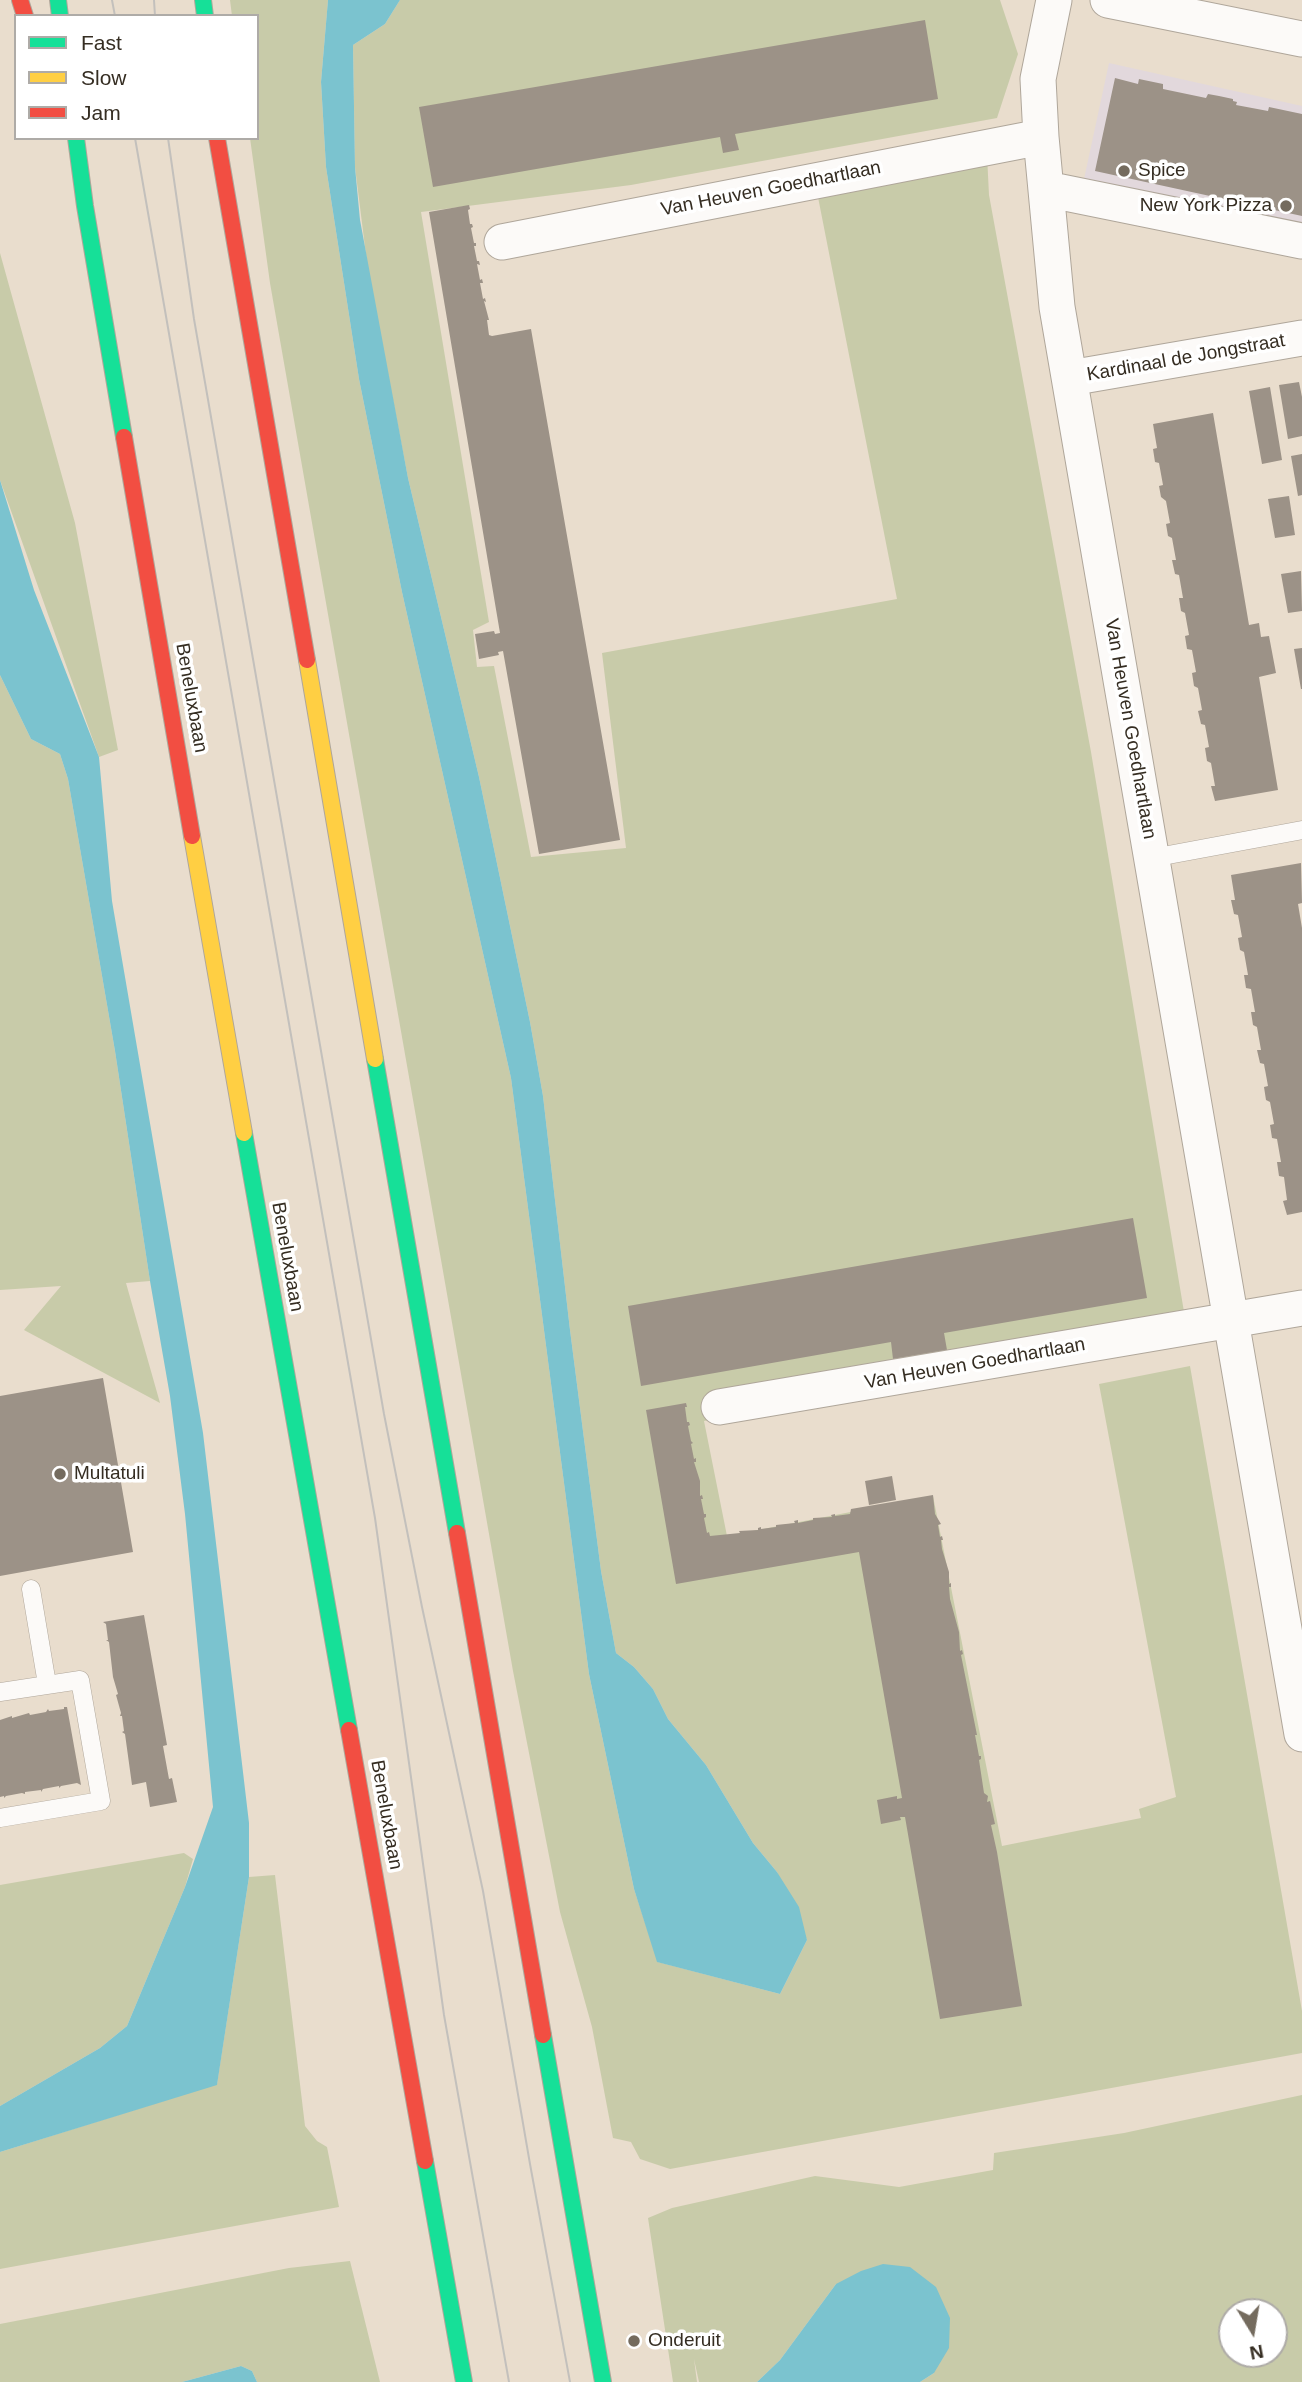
<!DOCTYPE html>
<style>
body{margin:0}
#map{position:relative;width:1302px;height:2382px;overflow:hidden;background:#e9ddcd;font-family:Arial,sans-serif}
canvas{display:block}
.legend{position:absolute;left:14px;top:14px;width:245px;height:126px;box-sizing:border-box;background:#fff;border:2px solid #aeaba7;margin:0;padding:9px 12px;list-style:none;font-size:21px;color:#352d22}
.legend li{display:flex;align-items:center;gap:14px;height:35px}
.legend b{width:35px;border:2px solid #aeaba7}
.north{position:absolute;left:1218px;top:2298px;width:70px;height:70px;box-sizing:border-box;background:#fff;border:2px solid #aeaba7;border-radius:50%;rotate:169deg;font-size:19px;font-weight:700;line-height:28px;text-align:center;color:#352d22}
.north::after{content:'';display:block;margin:auto;width:24px;height:32px;background:#746b5e;clip-path:polygon(50% 0,100% 100%,50% 72%,0 100%)}
</style>
<div id="map">
<canvas width="1302" height="2382"></canvas>
<ul class="legend">
<li><b style="height:9px;background:#16e098"></b>Fast</li>
<li><b style="height:9px;background:#ffcf43"></b>Slow</li>
<li><b style="height:9px;background:#f24e42"></b>Jam</li>
</ul>
<div class="north">N</div>
</div>
<script>
const ctx = document.querySelector('canvas').getContext('2d');
ctx.lineJoin = 'round';
function fill(path, color) { ctx.fillStyle = color; ctx.fill(path, 'evenodd'); }
const poly = rows => new Path2D(rows.map(r => 'M' + r).join(''));
function strokePath(path, color, width, dash) { ctx.strokeStyle = color; ctx.lineWidth = width; ctx.lineCap = dash ? 'butt' : 'round'; ctx.setLineDash(dash || []); ctx.stroke(path); }
function drawText(font, color, halo, rows, align = 'center') {
  ctx.font = font + ' Arial,sans-serif'; ctx.lineWidth = 7; ctx.setLineDash([]); ctx.textBaseline = 'middle'; ctx.strokeStyle = halo; ctx.fillStyle = color; for (const [text, x, y, turn = 0] of rows) {
    ctx.save(); ctx.translate(x, y); ctx.rotate((+turn || 0) * Math.PI / 180); ctx.textAlign = isNaN(turn) ? turn : align; if (halo) ctx.strokeText(text, 0, 0); ctx.fillText(text, 0, 0); ctx.restore();
  }
}
fill(poly([
 [1109,63,1302,106,1302,225,1084,179]
]), '#e2d8dc');
fill(poly([
 [230,0,328,0,321,82,326,167,359,379,402,592,511,1078,589,1674,634,1889,658,1962,780,1994,807,1940,777,1872,753,1843,706,1765,668,1719,653,1689,634,1667,616,1653,601,1571,570,1330,543,1096,530,1022,479,777,408,478,368,271,355,167,353,45,385,24,400,0,1000,0,1018,54,997,118,631,185,421,212,489,622,473,630,477,667,494,666,531,857,626,848,602,653,897,599,817,192,987,155,989,195,1091,752,1186,1324,956,1367,704,1421,727,1536,933,1496,1002,1846,1141,1818,1139,1809,1176,1797,1099,1384,1190,1366,1302,2011,1302,2053,670,2169,640,2159,631,2142,613,2138,592,2027,560,1912,513,1671,270,283,250,138,257,138,257,16,232,16],
 [0,253,75,523,118,750,99,757,0,480],
 [0,675,31,739,60,754,68,779,115,1051,150,1281,126,1283,160,1403,24,1330,61,1286,0,1290],
 [184,1853,193,1859,185,1887,127,2026,100,2048,0,2106,0,1885],
 [275,1875,305,2126,317,2141,327,2147,339,2207,0,2269,0,2152,217,2084,249,1877],
 [1302,2095,1302,2382,920,2382,934,2373,836,2284,780,2360,757,2382,699,2382,694,2359,697,2382,673,2382,648,2218,672,2208,815,2176,899,2187,993,2170,994,2153,1124,2133],
 [1232,2312,1274,2312,1274,2354,1232,2354],
 [350,2261,380,2382,257,2382,252,2371,241,2366,182,2382,0,2382,0,2324,289,2268]
]), '#c8cba9');
fill(poly([
 [328,0,400,0,385,24,353,45,355,167,360,220,408,478,479,777,530,1022,543,1096,570,1330,601,1571,616,1653,634,1667,653,1689,668,1719,706,1765,753,1843,777,1872,799,1907,807,1940,780,1994,657,1962,634,1889,589,1674,511,1078,402,592,359,379,326,167,321,82],
 [0,480,34,590,99,757,112,901,203,1433,249,1823,249,1877,217,2085,0,2152,0,2106,100,2048,127,2026,185,1887,213,1807,185,1514,170,1396,150,1281,115,1051,68,779,60,754,31,739,0,675],
 [883,2264,910,2267,936,2287,950,2318,949,2348,934,2373,920,2382,757,2382,780,2360,836,2284,861,2271],
 [241,2366,252,2371,257,2382,182,2382]
]), '#7bc3cf');
fill(poly([
 [925,20,938,99,735,134,739,150,723,153,720,137,433,187,419,107],
 [1115,78,1138,84,1139,79,1163,84,1163,89,1206,98,1208,94,1219,96,1233,99,1233,101,1237,102,1236,105,1268,111,1269,107,1302,114,1302,216,1095,171],
 [469,205,470,209,468,210,470,224,472,224,473,227,471,228,474,243,476,243,476,246,474,246,477,261,479,261,480,265,477,264,480,280,482,279,483,283,480,283,483,299,485,298,486,302,484,301,489,320,487,320,489,335,492,336,531,329,620,840,539,854,503,651,498,652,499,655,479,659,475,634,494,631,495,634,500,633,429,212],
 [1299,382,1302,397,1302,436,1288,439,1279,385],
 [1270,387,1282,460,1262,464,1249,391],
 [1213,413,1249,625,1259,623,1261,637,1269,636,1276,673,1259,677,1278,790,1215,801,1211,786,1215,786,1211,763,1207,761,1205,748,1209,747,1205,725,1201,724,1198,711,1202,710,1198,688,1194,686,1192,673,1196,672,1192,650,1187,649,1185,636,1189,635,1185,613,1181,611,1179,598,1183,598,1179,575,1175,574,1172,560,1176,560,1172,538,1168,536,1166,524,1170,523,1166,501,1161,497,1159,486,1163,485,1159,463,1155,462,1153,449,1157,448,1153,424],
 [1302,454,1302,495,1298,496,1291,456],
 [1289,496,1295,535,1275,538,1268,499],
 [1301,571,1302,611,1288,613,1281,574],
 [1302,648,1302,689,1301,689,1294,649],
 [1301,863,1302,903,1298,904,1302,928,1302,1212,1287,1215,1283,1201,1287,1200,1284,1177,1279,1176,1277,1162,1281,1162,1277,1139,1272,1138,1270,1125,1274,1124,1270,1102,1266,1100,1264,1087,1268,1086,1264,1064,1260,1063,1257,1050,1261,1050,1257,1027,1253,1025,1251,1012,1255,1012,1251,989,1246,988,1244,975,1248,975,1244,952,1240,950,1238,938,1242,937,1238,915,1234,914,1231,900,1235,900,1231,875],
 [1133,1218,1147,1298,944,1333,947,1350,893,1359,891,1342,641,1386,628,1306],
 [103,1378,133,1552,0,1576,0,1396],
 [686,1403,687,1407,685,1407,687,1422,689,1422,690,1425,688,1426,691,1441,693,1443,691,1444,694,1459,696,1458,696,1462,694,1462,700,1481,700,1496,702,1495,703,1499,701,1499,704,1514,706,1514,706,1517,704,1518,707,1533,709,1532,710,1536,740,1533,739,1531,758,1530,758,1528,761,1527,761,1529,776,1527,776,1525,795,1523,794,1521,798,1520,798,1523,813,1520,813,1518,832,1517,831,1515,835,1514,835,1516,850,1514,851,1509,933,1495,935,1514,941,1524,938,1525,940,1537,942,1536,943,1540,941,1540,942,1549,949,1572,949,1584,951,1583,951,1587,949,1587,950,1599,959,1632,960,1651,962,1650,963,1654,961,1655,977,1735,975,1735,979,1756,981,1756,981,1759,979,1760,984,1793,988,1796,987,1802,990,1801,995,1824,991,1825,997,1852,1022,2006,940,2019,905,1817,900,1817,901,1820,881,1824,877,1800,897,1796,897,1799,902,1798,859,1552,676,1584,646,1410],
 [892,1476,896,1500,869,1505,865,1481],
 [144,1615,167,1745,163,1746,169,1779,172,1778,177,1802,150,1807,146,1782,132,1785,125,1734,122,1732,124,1731,122,1716,120,1716,121,1713,116,1695,118,1694,113,1677,109,1642,106,1640,108,1640,106,1624,103,1622],
 [64,1707,67,1707,81,1785,77,1783,61,1786,59,1788,59,1786,43,1789,41,1792,41,1790,25,1792,25,1794,22,1793,6,1796,4,1798,4,1796,0,1797,0,1720,12,1716,12,1718,29,1713,30,1715,46,1712,48,1709,49,1711,64,1709]
]), '#9c9287');
const lane = poly([
 [1152,858,1302,830],
 [31,1589,47,1684],
 [0,1692,80,1680,101,1801,0,1818]
]);
const street = poly([
 [1054,0,1038,79,1041,137,1057,307,1302,1734],
 [1108,0,1302,39],
 [1046,189,1302,241],
 [502,242,1041,137],
 [1070,378,1302,338],
 [719,1407,1302,1308]
]);
const fast = poly([
 [58,0,60,16],
 [203,0,205,16],
 [76,138,85,206,124,437],
 [375,1059,457,1533],
 [244,1133,349,1730],
 [543,2035,603,2382],
 [425,2161,464,2382]
]);
const slow = poly([
 [307,660,375,1059],
 [192,836,244,1133]
]);
const jam = poly([
 [20,0,25,16],
 [217,138,307,660],
 [124,437,192,836],
 [457,1533,543,2035],
 [349,1730,425,2161]
]);
strokePath(lane, '#afa69a', 19);
strokePath(street, '#afa69a', 37);
strokePath(fast, '#afa69a', 18);
strokePath(slow, '#afa69a', 18);
strokePath(jam, '#afa69a', 18);
strokePath(lane, '#fcfaf8', 18);
strokePath(street, '#fcfaf8', 35);
strokePath(fast, '#16e098', 16);
strokePath(slow, '#ffcf43', 16);
strokePath(jam, '#f24e42', 16);
strokePath(poly([
 [112,0,115,16],
 [154,0,155,16],
 [135,138,375,1518,444,2015,509,2382],
 [168,138,194,319,384,1414,422,1607,483,1891,530,2164,570,2382]
]), '#c3c0bc', 2);
for (const [x, y, r, color] of [
 [1124,171,7,"#746b5e"],
 [1286,206,7,"#746b5e"],
 [60,1474,7,"#746b5e"],
 [634,2341,7,"#746b5e"]
]) { const dot = new Path2D(); dot.arc(x, y, r, 0, 2 * Math.PI); ctx.fillStyle = color; ctx.fill(dot); strokePath(dot, '#fff', 2.5); }
drawText('19px', '#352d22', '#fff', [
 ["Spice",1138,171],
 ["New York Pizza",1272,206,"right"],
 ["Multatuli",74,1474],
 ["Onderuit",648,2341]
], 'left');
drawText('19px', '#352d22', '#fff', [
 ["Van Heuven Goedhartlaan",771,189,-11],
 ["Kardinaal de Jongstraat",1186,358,-10],
 ["Beneluxbaan",191,698,80],
 ["Van Heuven Goedhartlaan",1130,729,80],
 ["Beneluxbaan",287,1257,80],
 ["Van Heuven Goedhartlaan",975,1364,-10],
 ["Beneluxbaan",386,1815,80]
]);
</script>
